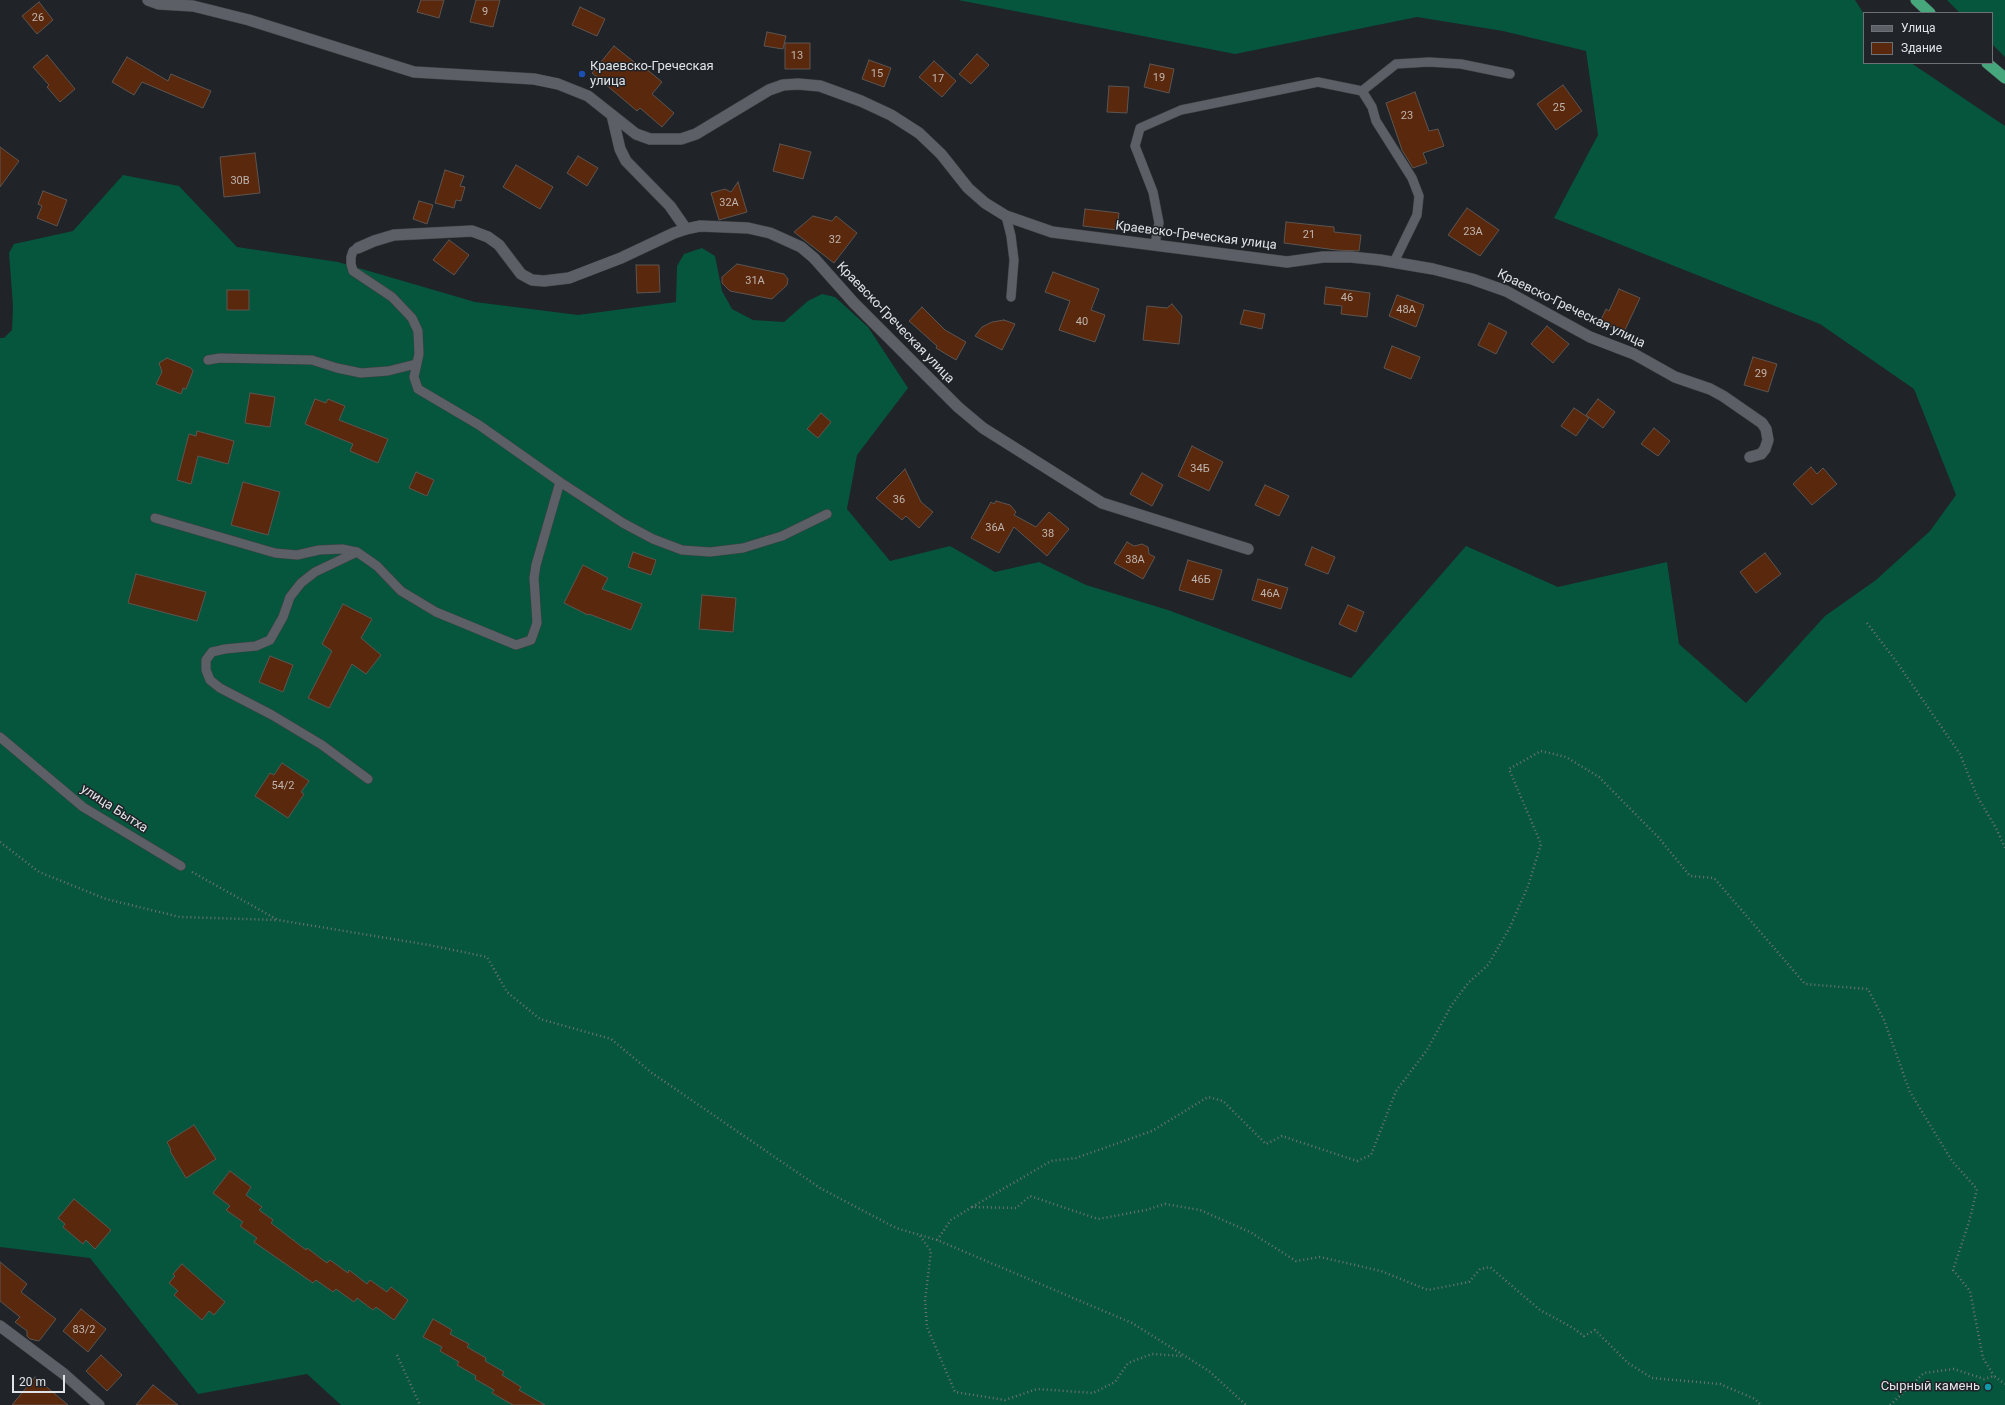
<!DOCTYPE html>
<meta charset="utf-8">
<style>
body{margin:0}
#map{position:relative;width:2005px;height:1405px;overflow:hidden;background:#202328;font-family:Roboto,sans-serif}
canvas{display:block}
.legend{position:absolute;left:1863px;top:12px;width:130px;height:52px;box-sizing:border-box;background:#202328;border:1px solid #6d7074;margin:0;padding:5px 7px;list-style:none;font-size:12px;color:#e1e4e7}
.legend li{display:flex;align-items:center;gap:8px;height:20px}
.legend b{width:20px;border:1px solid #6d7074}
.scale{position:absolute;left:12px;top:1375px;width:53px;height:18px;box-sizing:border-box;border:2px solid #e1e4e7;border-top:0;padding-left:5px;font-size:12px;line-height:14px;white-space:nowrap;color:#e1e4e7;-webkit-text-stroke:3px #202328;paint-order:stroke}
</style>
<div id="map">
<canvas width="2005" height="1405"></canvas>
<ul class="legend">
<li><b style="height:5px;background:#5c5f65"></b>Улица</li>
<li><b style="height:11px;background:#5a280c"></b>Здание</li>
</ul>
<div class="scale">20 m</div>
</div>
<script>
const ctx = document.querySelector('canvas').getContext('2d');
ctx.lineJoin = 'round';
function fill(path, color) { ctx.fillStyle = color; ctx.fill(path, 'evenodd'); }
const poly = rows => new Path2D(rows.map(r => 'M' + r).join(''));
function strokePath(path, color, width, dash) { ctx.strokeStyle = color; ctx.lineWidth = width; ctx.lineCap = dash ? 'butt' : 'round'; ctx.setLineDash(dash || []); ctx.stroke(path); }
function drawText(font, color, halo, rows, align = 'center') {
  ctx.font = font + ' Roboto,sans-serif'; ctx.lineWidth = 3; ctx.setLineDash([]); ctx.textBaseline = 'middle'; ctx.strokeStyle = halo; ctx.fillStyle = color; for (const [text, x, y, turn = 0] of rows) {
    ctx.save(); ctx.translate(x, y); ctx.rotate((+turn || 0) * Math.PI / 180); ctx.textAlign = isNaN(turn) ? turn : align; if (halo) ctx.strokeText(text, 0, 0); ctx.fillText(text, 0, 0); ctx.restore();
  }
}
fill(poly([
 [958,0,1855,0,1864,14,1864,63,1911,63,2005,126,2005,1405,341,1405,307,1374,198,1394,90,1258,0,1247,0,338,4,338,12,330,13,306,9,253,14,244,73,231,123,175,179,186,237,247,338,262,475,302,578,315,676,302,677,266,684,254,702,248,715,256,722,291,732,309,753,320,784,322,808,301,822,294,835,297,868,327,908,388,857,455,847,509,890,561,950,546,995,572,1039,562,1086,585,1168,610,1351,678,1466,546,1558,587,1667,562,1679,644,1746,703,1825,616,1876,580,1930,531,1956,495,1914,389,1820,324,1554,218,1598,135,1586,51,1503,31,1417,17,1235,54],
 [1947,0,2005,0,2005,57,1992,44,1992,13,1960,13]
]), '#05563c');
const building = poly([
 [421,0,444,0,439,18,417,12,421,0],
 [476,0,500,0,493,27,470,22,476,0],
 [39,2,53,20,37,34,22,16,39,2],
 [580,7,605,19,597,36,572,25,580,7],
 [767,32,786,36,783,49,764,46,767,32],
 [785,43,810,43,810,69,785,69,785,43],
 [614,46,643,69,644,67,662,82,652,94,674,113,662,127,640,108,637,111,592,73,614,46],
 [977,54,989,65,971,84,959,74,977,54],
 [47,55,75,89,60,102,47,87,49,85,33,67,47,55],
 [127,57,168,81,171,74,211,91,203,108,142,82,134,95,112,82,127,57],
 [869,60,891,68,884,87,862,79,869,60],
 [934,61,956,81,942,97,919,77,934,61],
 [1150,64,1174,69,1169,93,1144,87,1150,64],
 [1563,85,1582,111,1556,130,1537,104,1563,85],
 [1109,86,1129,87,1127,113,1107,112,1109,86],
 [1415,92,1429,131,1438,129,1444,146,1423,153,1427,163,1413,168,1402,150,1386,103,1415,92],
 [780,144,811,152,803,179,773,171,780,144],
 [0,147,19,161,0,187,0,147],
 [255,153,260,193,224,197,220,157,255,153],
 [578,156,598,168,587,186,567,173,578,156],
 [516,165,553,187,540,209,503,187,516,165],
 [445,170,464,176,460,186,465,187,461,201,456,200,454,208,435,203,445,170],
 [738,182,747,212,719,220,711,193,725,189,731,192,738,182],
 [43,191,67,200,57,226,37,218,42,206,38,204,43,191],
 [419,201,433,205,427,224,413,219,419,201],
 [1467,208,1499,230,1480,256,1448,235,1467,208],
 [1085,209,1119,213,1117,230,1083,226,1085,209],
 [813,216,832,221,836,216,857,233,834,263,794,232,813,216],
 [1286,222,1334,227,1334,232,1361,235,1359,251,1336,250,1284,243,1286,222],
 [449,240,469,255,454,275,433,260,449,240],
 [737,264,784,274,788,279,787,285,772,299,730,291,722,283,722,277,737,264],
 [636,265,659,265,660,292,637,293,636,265],
 [1053,272,1099,289,1091,310,1105,315,1095,342,1059,330,1070,301,1045,292,1053,272],
 [1326,287,1370,293,1367,317,1341,314,1342,306,1324,304,1326,287],
 [1619,289,1640,298,1624,332,1600,322,1606,309,1609,311,1619,289],
 [227,290,249,290,249,310,227,310,227,290],
 [1397,295,1424,305,1416,327,1389,316,1397,295],
 [1172,304,1182,316,1179,344,1143,340,1147,306,1167,308,1172,304],
 [922,307,945,330,966,342,956,360,936,348,937,346,909,321,922,307],
 [1244,310,1265,314,1262,329,1240,324,1244,310],
 [1004,320,1015,324,1002,350,975,336,982,327,992,322,1004,320],
 [1489,323,1507,332,1496,354,1478,345,1489,323],
 [1547,326,1569,344,1553,363,1531,344,1547,326],
 [1392,346,1420,357,1411,379,1384,368,1392,346],
 [1753,357,1777,364,1768,392,1744,385,1753,357],
 [167,358,191,368,193,371,186,389,183,388,181,394,156,384,162,372,159,363,167,358],
 [250,393,275,397,270,427,245,423,250,393],
 [315,399,326,403,328,399,345,406,339,420,388,439,378,463,350,451,353,444,305,424,315,399],
 [1598,399,1615,412,1603,428,1586,415,1598,399],
 [1574,408,1589,418,1576,436,1561,426,1574,408],
 [821,413,831,422,818,438,807,429,821,413],
 [1654,428,1670,441,1658,456,1641,444,1654,428],
 [197,431,234,441,228,464,198,456,191,484,177,480,189,434,196,436,197,431],
 [1192,446,1223,462,1209,491,1178,476,1192,446],
 [1811,467,1817,474,1823,468,1837,484,1812,505,1793,484,1811,467],
 [905,469,921,502,933,512,919,528,906,516,902,520,876,498,905,469],
 [416,472,434,480,427,496,409,488,416,472],
 [1142,473,1163,485,1152,506,1130,494,1142,473],
 [243,482,280,492,268,535,231,525,243,482],
 [1265,485,1289,496,1279,516,1255,505,1265,485],
 [996,501,1010,505,1016,512,1014,515,1036,527,1049,512,1069,529,1047,556,1014,527,999,553,971,538,991,502,994,504,996,501],
 [1127,542,1134,546,1142,544,1148,547,1149,554,1155,557,1143,579,1114,563,1127,542],
 [1312,547,1335,557,1328,574,1305,565,1312,547],
 [633,552,656,560,651,575,628,567,633,552],
 [1765,553,1781,574,1756,593,1740,572,1765,553],
 [1188,560,1222,570,1213,600,1179,590,1188,560],
 [583,565,608,578,602,589,642,604,631,630,589,614,588,615,564,603,583,565],
 [136,574,206,592,197,621,128,603,136,574],
 [1258,579,1288,588,1281,609,1252,600,1258,579],
 [702,595,736,598,733,632,699,629,702,595],
 [343,604,372,619,361,638,381,655,366,674,352,664,329,708,308,698,332,651,322,644,343,604],
 [1348,605,1364,612,1356,632,1339,624,1348,605],
 [270,656,293,665,283,692,259,682,270,656],
 [282,763,309,781,301,792,304,794,288,818,255,796,270,773,274,775,282,763],
 [194,1125,216,1159,186,1178,170,1151,171,1150,167,1142,194,1125],
 [230,1171,251,1187,246,1195,262,1207,259,1210,273,1220,271,1223,306,1250,307,1248,327,1263,330,1260,348,1273,349,1270,367,1284,370,1280,387,1292,391,1287,408,1300,394,1320,376,1307,373,1310,357,1298,354,1302,336,1289,333,1292,316,1280,313,1283,254,1242,257,1238,240,1226,243,1222,226,1210,230,1206,213,1193,230,1171],
 [74,1199,111,1230,95,1249,86,1240,83,1244,63,1227,65,1224,58,1218,74,1199],
 [0,1262,27,1284,21,1292,56,1319,39,1341,30,1339,27,1336,27,1331,15,1322,20,1317,0,1301,0,1262],
 [182,1264,225,1302,214,1315,209,1311,202,1320,174,1295,178,1291,169,1283,175,1276,173,1274,182,1264],
 [81,1309,106,1329,88,1352,63,1331,81,1309],
 [433,1319,452,1330,450,1334,469,1344,467,1347,486,1358,485,1361,504,1372,502,1375,521,1387,519,1390,545,1405,513,1405,492,1393,494,1390,475,1379,476,1376,457,1365,459,1362,440,1351,442,1347,423,1337,433,1319],
 [101,1355,122,1375,107,1391,86,1371,101,1355],
 [35,1377,68,1405,12,1405,35,1377],
 [153,1385,178,1405,136,1405,153,1385]
]);
fill(building, '#5a280c');
strokePath(building, '#5c5551', 1);
const service = poly([
 [1362,91,1372,107,1376,121,1412,178,1419,196,1417,215,1394,262],
 [1006,216,1011,236,1014,260,1011,297],
 [1155,244,1159,223,1153,192,1135,146,1140,128,1181,110,1318,82,1362,91,1396,64,1429,62,1461,64,1510,74],
 [208,360,220,358,312,360,337,368,361,373,388,371,416,364],
 [560,482,623,523,653,539,682,550,710,552,743,548,782,536,827,514],
 [155,518,275,553,297,555,319,550,342,549,357,552,377,566,401,591,436,612,516,645,531,640,537,623,534,578,536,565,560,482,479,425,418,389,414,377,419,354,418,331,412,318,392,297,353,271,351,264,351,257,353,251,358,248],
 [357,552,315,572,301,583,290,597,283,617,270,640,256,646,225,649,212,652,206,660,206,670,210,680,220,688,272,715,322,745,368,779],
 [0,737,83,807,181,866]
]);
const minor = poly([
 [148,0,159,4,193,6,249,20,414,72,534,79,558,84,588,96,636,134,650,139,681,139,696,134,769,90,783,85,798,84,820,86,861,101,891,115,919,133,941,154,968,188,985,203,1006,216,1052,232,1287,262,1323,257,1351,257,1380,260,1433,269,1472,279,1506,291,1590,337,1634,354,1675,377,1710,389,1723,396,1762,423,1766,429,1768,440,1765,449,1761,454,1750,457],
 [612,115,620,149,626,161,670,206,686,229],
 [358,248,374,241,394,235,472,231,488,237,499,245,521,274,532,280,544,281,569,278,621,258,674,233,686,229,700,226,748,228,770,233,801,247,814,258,854,303,958,407,983,428,1102,503,1248,549],
 [0,1326,64,1374,99,1405]
]);
const trunk = poly([
 [1916,0,1930,13],
 [1987,63,2005,78]
]);
strokePath(service, '#3e4044', 10);
strokePath(minor, '#3e4044', 12);
strokePath(trunk, '#3e4044', 12);
strokePath(poly([
 [1867,623,1896,661,1960,754,1977,796,1996,828,2005,848],
 [0,842,39,872,106,899,180,917,278,920],
 [192,872,278,920,429,945,487,957,507,992,540,1019,611,1039,652,1073,820,1188,896,1228,937,1240,1132,1323,1209,1371,1246,1405],
 [972,1207,1051,1161,1076,1158,1152,1131,1208,1097,1223,1101,1266,1144,1282,1136,1357,1161,1371,1155,1396,1091,1427,1050,1451,1006,1468,983,1488,965,1510,927,1528,886,1541,844,1509,769,1541,751,1566,757,1599,777,1658,837,1690,876,1714,878,1805,984,1868,989,1884,1020,1910,1092,1952,1161,1977,1189,1969,1222,1953,1270,1970,1291,1983,1358,1994,1376],
 [920,1236,931,1251,925,1301,927,1327,955,1392,1005,1400,1037,1389,1093,1393,1115,1382,1128,1363,1152,1354,1182,1356],
 [937,1240,951,1220,972,1207,1016,1208,1030,1196,1098,1219,1146,1210,1165,1204,1200,1210,1250,1232,1296,1261,1320,1257,1381,1271,1428,1290,1469,1282,1480,1269,1490,1267,1540,1310,1573,1328,1584,1336,1595,1330,1628,1363,1652,1378,1720,1384,1755,1399,1761,1405],
 [397,1355,420,1405],
 [1890,1405,1924,1373,1954,1369,1984,1379,1994,1376,2005,1384]
]), '#6f7276', 2.5, [1, 3]);
strokePath(service, '#5c5f65', 9);
strokePath(minor, '#5c5f65', 11);
strokePath(trunk, '#46a67c', 11);
for (const [x, y, r, color] of [
 [582,74,4,"#1a4fb4"],
 [1988,1387,4,"#0f9aa8"]
]) { const dot = new Path2D(); dot.arc(x, y, r, 0, 2 * Math.PI); ctx.fillStyle = color; ctx.fill(dot); strokePath(dot, '#202328', 1.5); }
drawText('11px', '#bfb5b0', null, [
 ["9",485,12],
 ["26",38,18],
 ["13",797,56],
 ["15",877,74],
 ["19",1159,78],
 ["17",938,79],
 ["25",1559,108],
 ["23",1407,116],
 ["30В",240,181],
 ["32А",729,203],
 ["23А",1473,232],
 ["21",1309,235],
 ["32",835,240],
 ["31А",755,281],
 ["46",1347,298],
 ["48А",1406,310],
 ["40",1082,322],
 ["29",1761,374],
 ["34Б",1200,469],
 ["36",899,500],
 ["36А",995,528],
 ["38",1048,534],
 ["38А",1135,560],
 ["46Б",1201,580],
 ["46А",1270,594],
 ["54/2",283,786],
 ["83/2",84,1330]
]);
drawText('13px', '#e1e4e7', '#202328', [
 ["Краевско-Греческая",590,67],
 ["улица",590,82],
 ["Сырный камень",1980,1387,"right"]
], 'left');
drawText('13px', '#e1e4e7', '#202328', [
 ["Краевско-Греческая улица",1196,236,7],
 ["Краевско-Греческая улица",1571,309,26],
 ["Краевско-Греческая улица",895,323,46],
 ["улица Бытха",114,809,33]
]);
</script>
